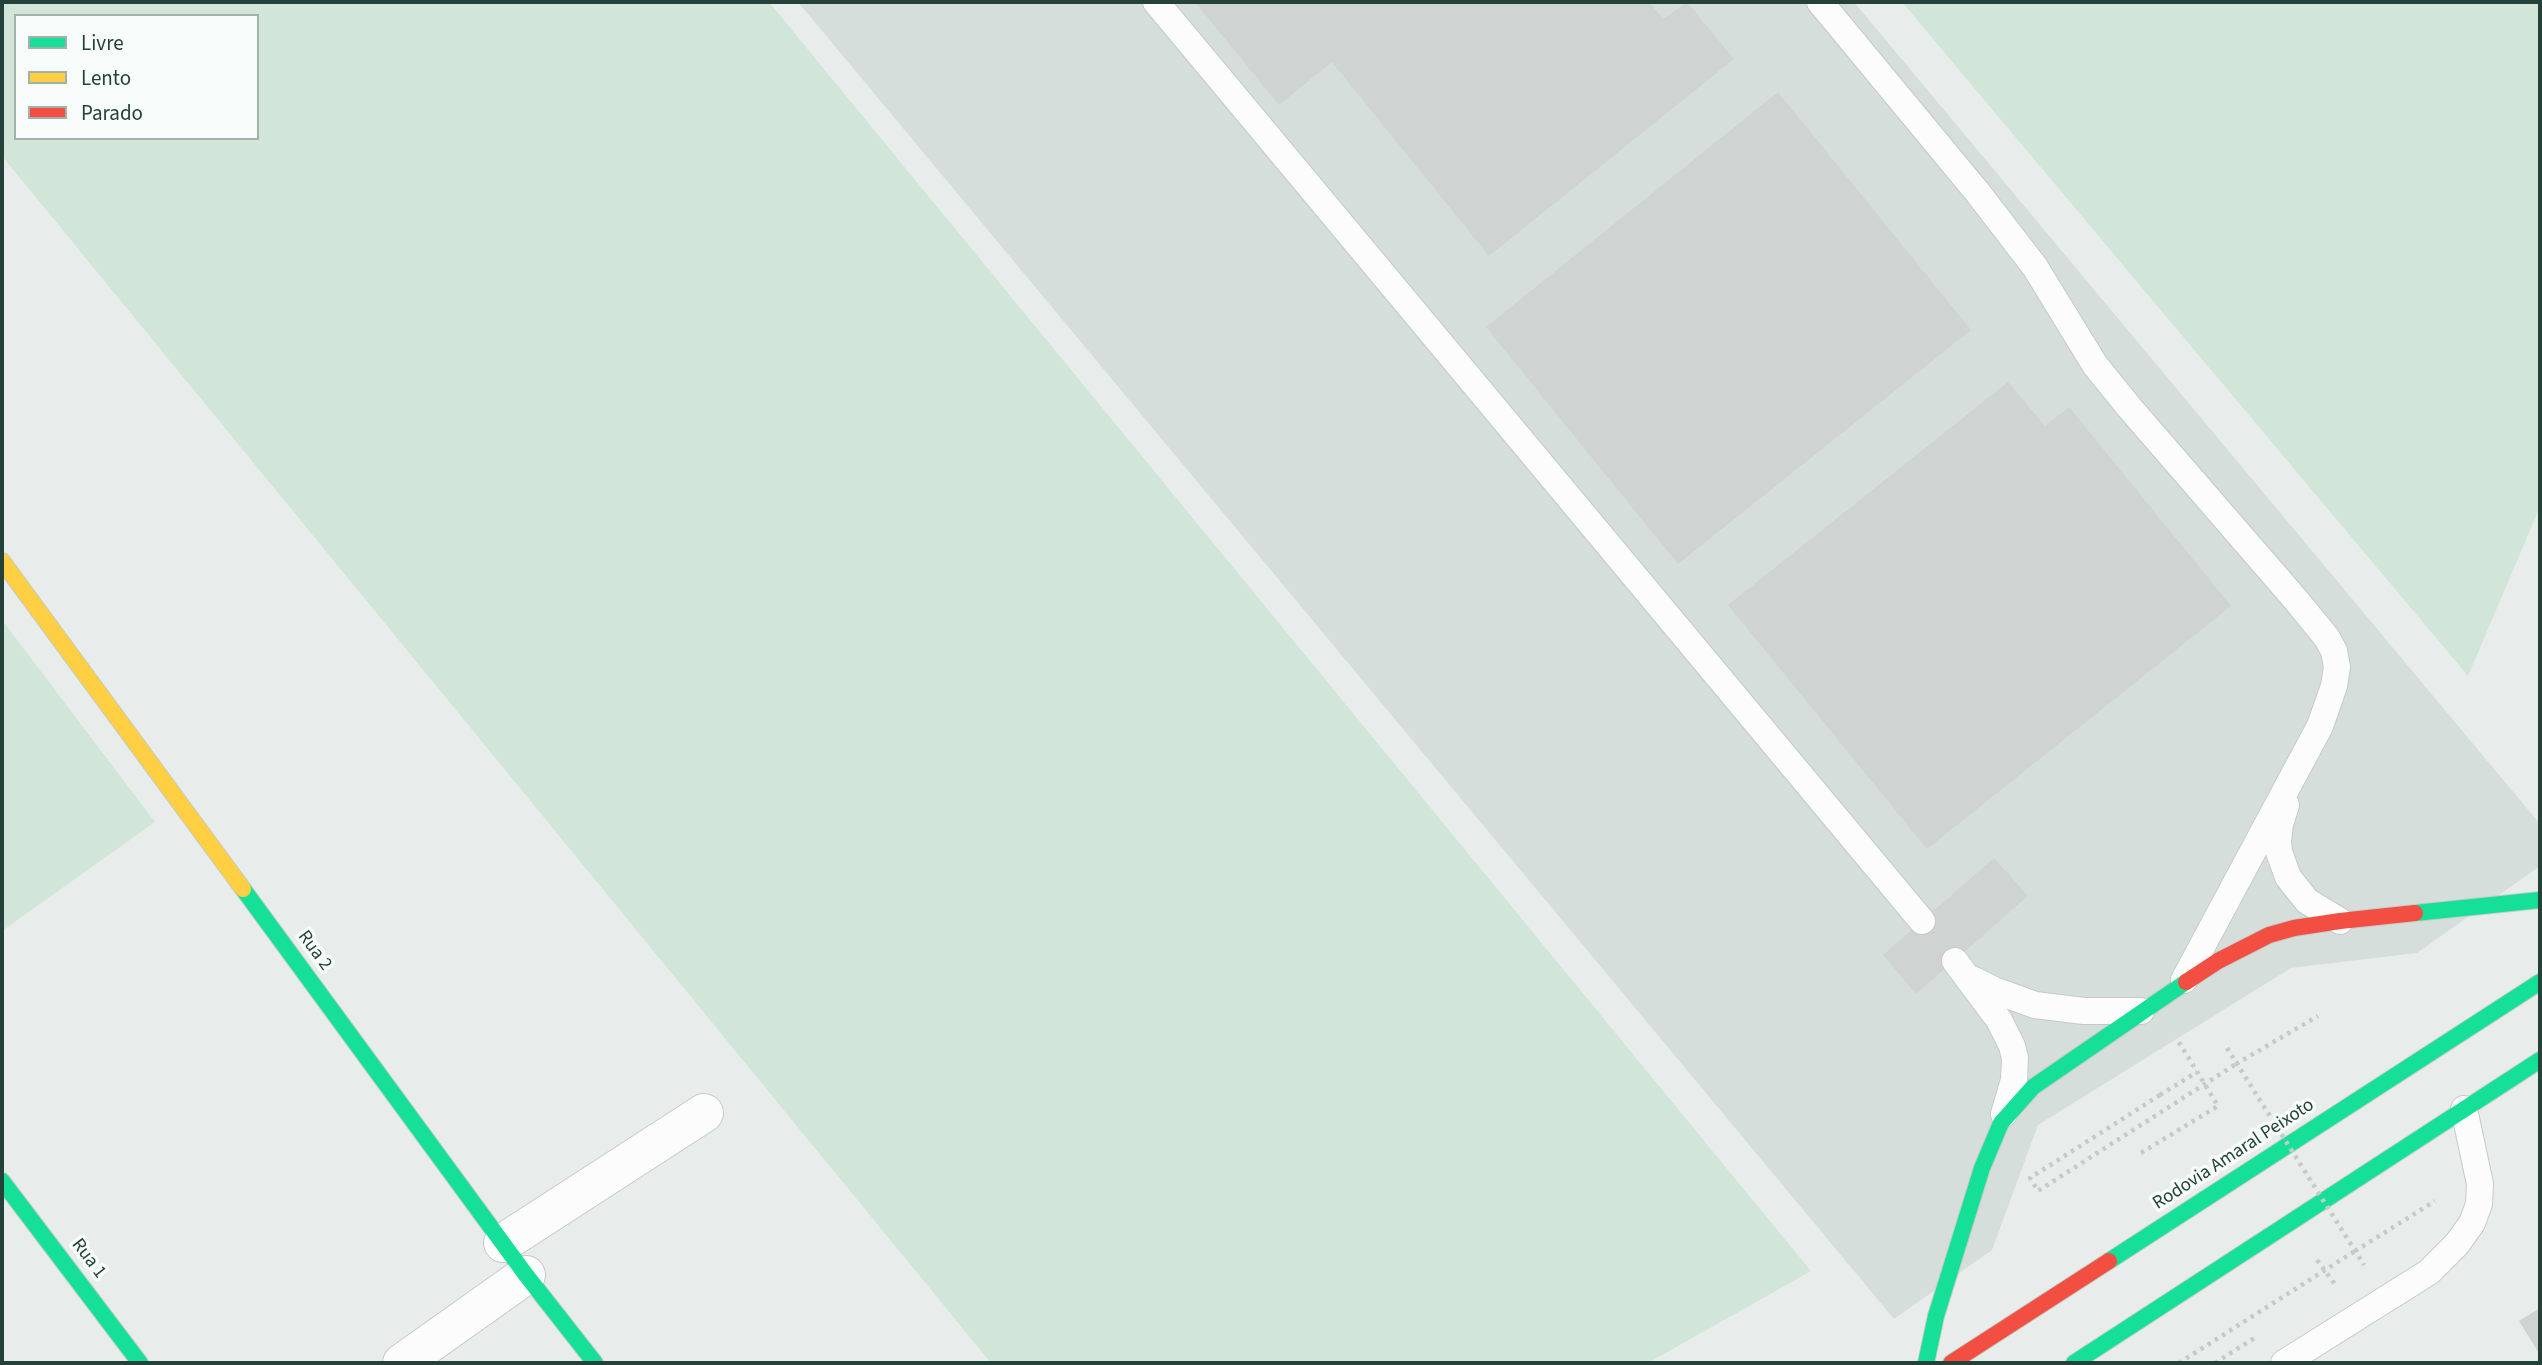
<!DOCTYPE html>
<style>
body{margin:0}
#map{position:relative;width:2542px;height:1365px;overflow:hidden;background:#e8edeb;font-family:"Source Sans 3",sans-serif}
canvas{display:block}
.frame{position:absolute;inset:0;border:4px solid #24423a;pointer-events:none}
.legend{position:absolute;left:14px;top:14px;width:245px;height:126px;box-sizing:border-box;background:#f7fbf9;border:2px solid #a3b1ad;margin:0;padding:9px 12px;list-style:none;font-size:21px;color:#24423a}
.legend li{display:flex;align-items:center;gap:14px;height:35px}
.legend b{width:35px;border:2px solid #a3b1ad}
</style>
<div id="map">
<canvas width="2542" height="1365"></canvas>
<div class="frame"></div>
<ul class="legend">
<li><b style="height:9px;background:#16e098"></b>Livre</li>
<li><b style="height:9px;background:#ffcf43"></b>Lento</li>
<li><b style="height:9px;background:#f24e42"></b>Parado</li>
</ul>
</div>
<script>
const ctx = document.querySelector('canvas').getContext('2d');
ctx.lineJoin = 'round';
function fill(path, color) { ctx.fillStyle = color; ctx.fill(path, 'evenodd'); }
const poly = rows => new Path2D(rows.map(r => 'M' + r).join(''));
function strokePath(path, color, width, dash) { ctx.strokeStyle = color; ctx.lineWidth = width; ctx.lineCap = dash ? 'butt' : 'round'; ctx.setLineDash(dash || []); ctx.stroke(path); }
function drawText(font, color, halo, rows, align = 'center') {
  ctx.font = font + ' "Source Sans 3",sans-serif'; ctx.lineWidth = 7; ctx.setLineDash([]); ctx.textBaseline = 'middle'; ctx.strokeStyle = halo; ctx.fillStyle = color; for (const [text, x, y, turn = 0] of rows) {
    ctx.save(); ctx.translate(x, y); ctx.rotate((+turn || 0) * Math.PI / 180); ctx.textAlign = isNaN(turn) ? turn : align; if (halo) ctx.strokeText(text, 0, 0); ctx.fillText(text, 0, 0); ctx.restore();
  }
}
fill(poly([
 [798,2,1854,2,2540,824,2540,866,2417,953,2291,968,2038,1125,1992,1250,1894,1319]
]), '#d6dedb');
fill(poly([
 [2,2,769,2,1811,1271,1648,1363,991,1363,2,156],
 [16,16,257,16,257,138,16,138],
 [1902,2,2540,2,2540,507,2468,676],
 [2,620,155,822,2,931]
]), '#d1e6d8');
fill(poly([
 [1195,2,1649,2,1663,19,1687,2,1734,59,1489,256,1332,62,1279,105],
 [1778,92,1971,330,1678,564,1486,327],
 [2008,382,2045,426,2069,407,2231,606,1927,849,1728,605],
 [1994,858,2028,896,1916,994,1883,955],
 [2540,1308,2540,1355,2519,1321]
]), '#cfd4d2');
const lane = poly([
 [1156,2,1922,921],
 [1820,2,1978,193,2035,267,2095,365,2129,407,2296,600,2327,638,2334,651,2337,667,2334,686,2320,726,2184,980],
 [2286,805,2280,824,2278,841,2279,852,2288,877,2307,901,2340,921],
 [1955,961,1999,1020,2012,1046,2015,1058,2014,1080,2004,1114],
 [1974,980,1994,990,2035,1005,2084,1011,2141,1011],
 [2284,1363,2429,1272,2457,1244,2472,1223,2479,1204,2480,1184,2464,1109]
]);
const street = poly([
 [503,1243,704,1113],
 [402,1363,526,1275]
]);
const fast = poly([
 [243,889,526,1275,595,1363],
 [2415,913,2540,900],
 [2,1181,140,1363],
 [2109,1261,2540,982],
 [1926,1363,1936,1316,1982,1168,2001,1123,2033,1087,2186,982],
 [2074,1363,2540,1060]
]);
const slow = poly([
 [2,561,243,889]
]);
const jam = poly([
 [2186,982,2218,961,2269,935,2294,928,2340,921,2415,913],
 [1951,1363,2109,1261]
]);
strokePath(lane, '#c5cac8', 28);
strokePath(street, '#c5cac8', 40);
strokePath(fast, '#c3cbc8', 18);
strokePath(slow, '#c3cbc8', 18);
strokePath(jam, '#c3cbc8', 18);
strokePath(poly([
 [2236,1064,2318,1016],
 [2160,1095,2197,1072],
 [2141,1153,2218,1106,2177,1039],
 [2355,1251,2435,1201],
 [2317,1260,2337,1287],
 [2215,1363,2256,1337]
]), '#c3ccca', 4.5, [3.5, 5]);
strokePath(lane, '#fcfcfc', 26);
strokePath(street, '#fcfcfc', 38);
strokePath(fast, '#16e098', 16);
strokePath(slow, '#ffcf43', 16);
strokePath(jam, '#f24e42', 16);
strokePath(poly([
 [2227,1048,2364,1265],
 [2160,1095,2030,1178,2038,1191,2236,1064],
 [2179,1363,2355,1251]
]), '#c3ccca', 4.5, [3.5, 5]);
drawText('19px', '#24423a', '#f7fbf9', [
 ["Rua 2",314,951,54],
 ["Rodovia Amaral Peixoto",2234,1155,-33],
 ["Rua 1",88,1259,53]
]);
</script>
